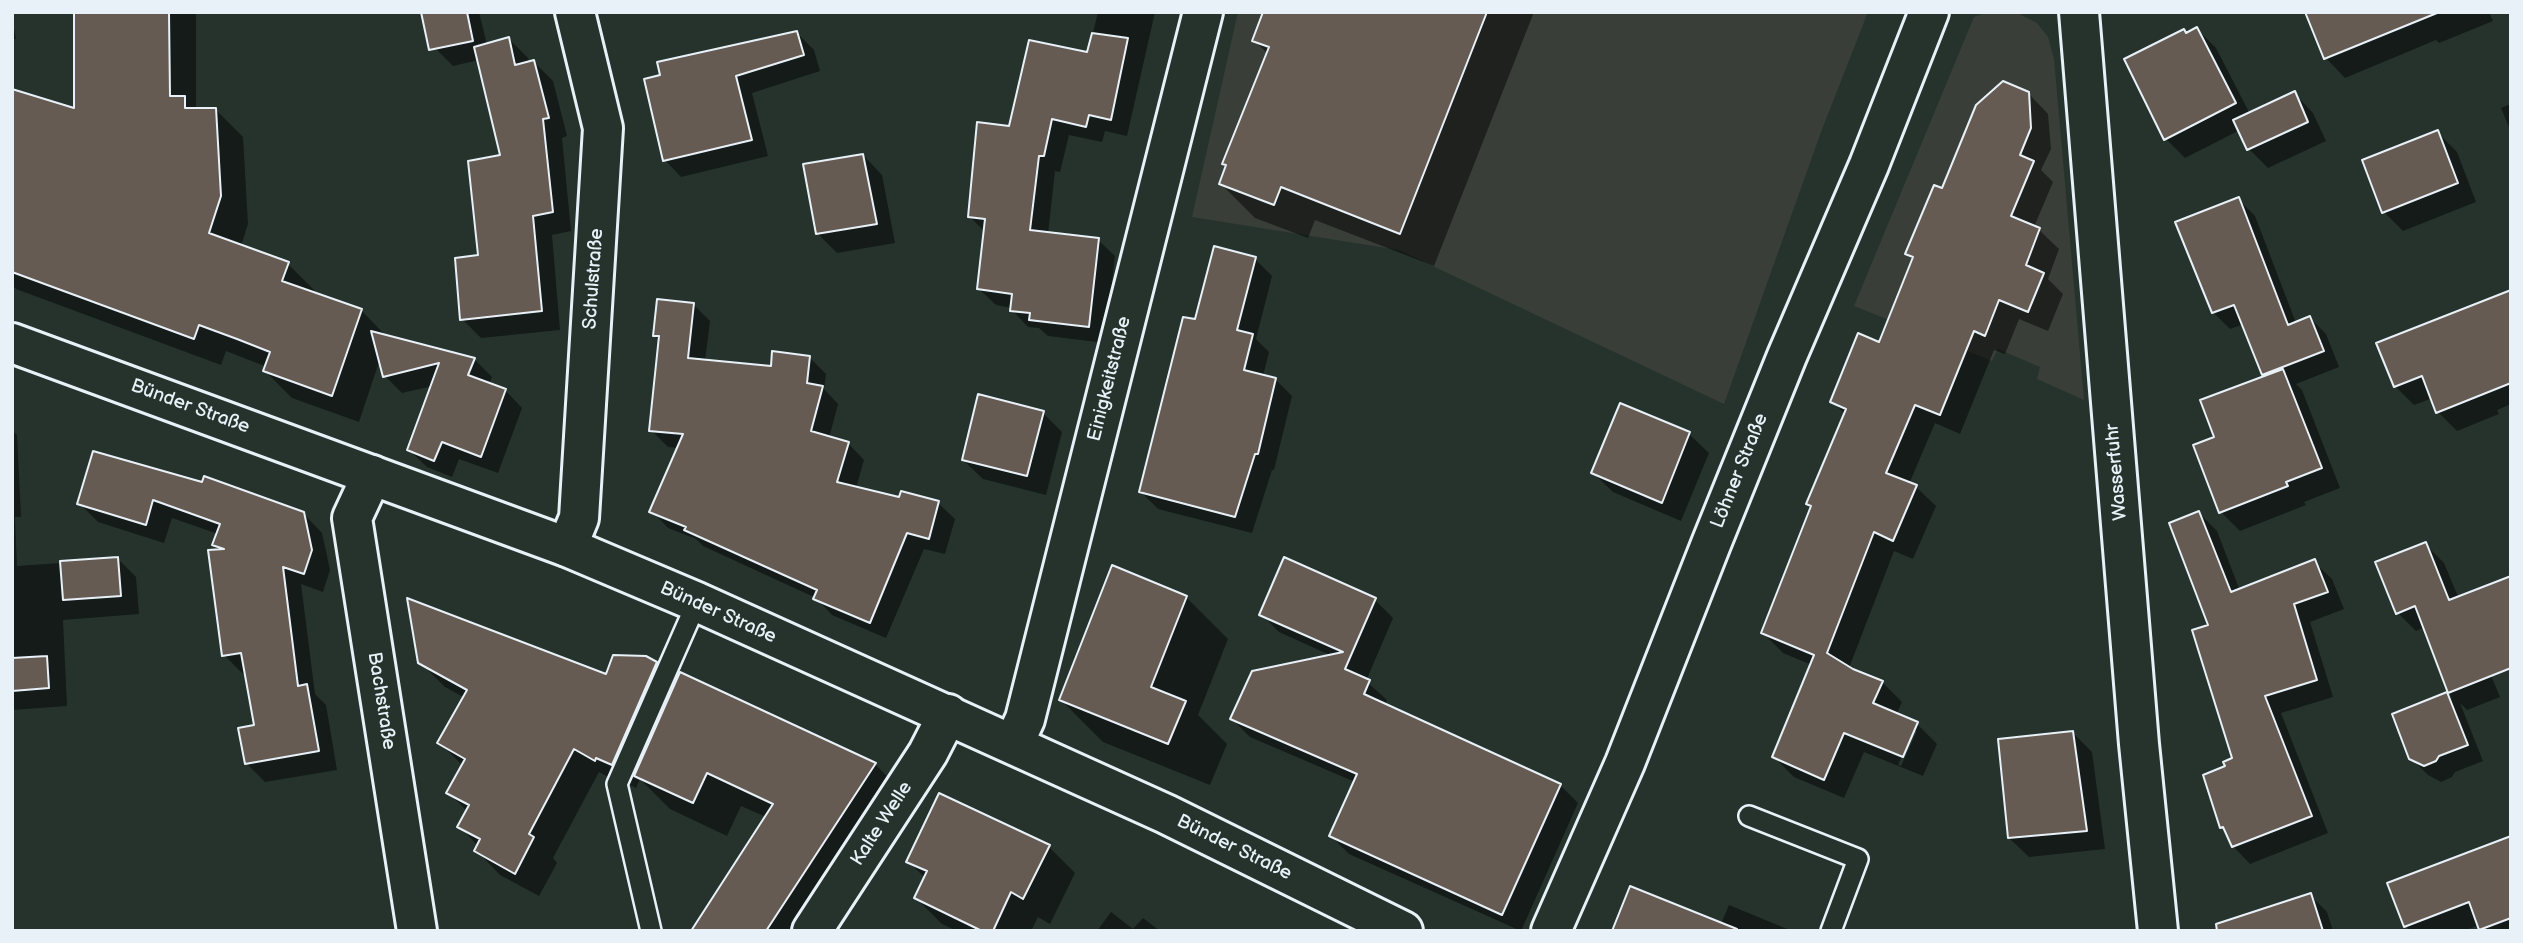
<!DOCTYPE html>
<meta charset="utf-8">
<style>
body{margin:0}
#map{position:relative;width:2523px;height:943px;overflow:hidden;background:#26332d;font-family:"Balsamiq Sans",sans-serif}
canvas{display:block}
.frame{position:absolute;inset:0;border:14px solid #e8f1f8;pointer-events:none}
</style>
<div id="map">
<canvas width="2523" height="943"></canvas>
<div class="frame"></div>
</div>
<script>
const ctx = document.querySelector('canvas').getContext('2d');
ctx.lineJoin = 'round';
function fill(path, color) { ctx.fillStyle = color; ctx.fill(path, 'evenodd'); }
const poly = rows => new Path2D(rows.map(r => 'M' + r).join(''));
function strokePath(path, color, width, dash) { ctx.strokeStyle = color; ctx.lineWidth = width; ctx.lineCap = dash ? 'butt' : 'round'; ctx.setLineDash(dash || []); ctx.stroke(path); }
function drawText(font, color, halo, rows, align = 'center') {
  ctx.font = font + ' "Balsamiq Sans",sans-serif'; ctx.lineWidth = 7; ctx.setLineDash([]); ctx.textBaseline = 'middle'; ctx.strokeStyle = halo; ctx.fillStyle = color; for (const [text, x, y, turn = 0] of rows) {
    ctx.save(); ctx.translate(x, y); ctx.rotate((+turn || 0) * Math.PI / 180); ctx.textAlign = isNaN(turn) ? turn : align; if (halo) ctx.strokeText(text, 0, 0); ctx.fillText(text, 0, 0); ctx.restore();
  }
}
fill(poly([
 [1238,12,1868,12,1821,132,1724,404,1399,250,1192,217],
 [1989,12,2017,13,2037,23,2048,37,2054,59,2084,400,2037,379,2040,367,1998,349,1992,361,1854,306,1974,17]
]), '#393f38');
fill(poly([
 [76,12,196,12,196,110,216,110,243,137,248,224,241,246,288,264,315,291,315,294,361,310,387,337,474,359,492,377,489,385,505,390,522,408,498,473,459,459,452,477,427,467,409,450,433,386,402,393,385,376,380,359,359,422,292,398,265,371,267,367,226,351,221,365,16,289,12,285,12,90,75,111],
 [427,12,479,12,487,45,509,39,528,58,529,63,534,62,553,81,567,136,562,138,571,231,552,235,560,330,481,338,462,319,480,257,502,156,479,60,453,66,435,48],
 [1098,12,1155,12,1127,136,1105,131,1102,142,1069,135,1060,172,1055,171,1048,234,1098,240,1115,256,1105,343,1048,336,1039,328,1028,327,1012,310,1012,308,996,305,979,289,985,232,969,216,1011,128,1088,54],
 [1265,12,1534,12,1434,266,1315,220,1308,238,1255,218,1221,184,1227,167,1224,164,1268,54,1254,40],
 [2307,12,2489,12,2493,21,2439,43,2436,40,2345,78,2326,58],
 [12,18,16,39,12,39],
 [2197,29,2216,48,2250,114,2294,93,2313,113,2326,141,2268,168,2249,149,2240,130,2185,158,2166,139,2187,35],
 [797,33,814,50,820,71,752,93,768,156,681,177,665,160,646,81],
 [2028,93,2048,114,2051,149,2041,170,2053,182,2034,227,2039,230,2059,249,2048,279,2063,294,2048,331,2019,319,2005,354,1994,350,1960,434,1935,423,1909,484,1916,487,1936,506,1913,559,1894,551,1849,668,1882,682,1902,702,1896,715,1917,724,1937,744,1923,776,1864,752,1844,798,1794,777,1774,757,1812,665,1783,653,1763,633,1813,508,1808,504,1846,415,1832,401,1880,344,1914,260,1908,253,1943,190],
 [1913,731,1917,731,1901,766,1898,765],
 [2511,104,2511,132,2501,108],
 [2437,132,2457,152,2476,202,2403,231,2384,212],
 [863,155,882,175,895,243,837,253,818,234],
 [2238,199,2255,216,2296,323,2310,318,2326,334,2339,367,2296,384,2302,390,2340,488,2304,502,2306,505,2240,531,2221,512,2216,438,2266,377,2244,324,2230,329,2214,313,2177,223],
 [1255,259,1272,276,1256,339,1269,352,1263,376,1275,379,1292,396,1274,470,1272,470,1252,533,1158,509,1141,492,1196,322],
 [2511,292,2511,404,2497,410,2499,414,2457,431,2438,412,2433,398,2414,405,2395,386],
 [694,305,710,321,705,361,772,368,810,358,826,374,824,389,838,404,829,438,848,443,864,460,856,488,900,499,938,503,955,519,945,554,924,549,886,638,832,615,816,598,703,546,696,539,668,528,652,511,679,448,668,447,651,430,660,341,654,335],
 [1621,406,1689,434,1709,453,1681,521,1613,492,1593,473],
 [1043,413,1062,432,1046,495,983,479,963,460],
 [12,430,17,435,21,517,15,517,17,566,118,559,136,577,139,614,63,620,67,706,12,710],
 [95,453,303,513,322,533,330,570,323,592,301,584,315,694,326,705,337,770,265,782,246,763,256,727,246,673,243,674,224,655,221,551,214,545,218,534,172,518,164,543,98,522,79,503],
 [2199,513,2217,531,2240,591,2314,562,2332,579,2344,609,2310,622,2333,697,2281,713,2328,833,2250,864,2233,846,2227,832,2222,827,2227,766,2234,759,2210,626],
 [2426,545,2444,563,2500,697,2467,710,2460,703,2483,761,2455,772,2452,777,2441,782,2428,775,2411,758,2447,694,2452,699,2425,627,2416,631,2398,613],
 [1186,597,1228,639,1198,715,1227,744,1210,785,1103,742,1061,700],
 [1375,600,1393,618,1366,681,1387,700,1385,705,1560,785,1578,803,1521,931,1349,854,1331,836,1355,782,1250,737,1232,719,1332,656,1279,632,1261,614],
 [420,662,607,677,656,663,677,683,875,764,908,798,822,931,711,931,766,817,741,806,727,836,670,809,640,779,636,788,620,780,619,783,599,772,553,858,557,863,539,896,500,875,476,850,478,846,459,826,467,811,448,792,463,766,440,743,465,698,445,687],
 [2073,733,2092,752,2105,849,2029,857,2009,838],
 [940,795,1049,847,1075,873,1050,924,1038,917,1031,931,957,931,942,924,916,898,925,878,908,861],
 [2511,847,2511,931,2483,931,2479,925,2463,931,2411,931,2406,926],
 [2310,895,2327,912,2333,931,2223,931],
 [1729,905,1792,931,1614,931,1721,924],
 [1111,912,1133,929,1143,918,1160,931,1097,931]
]), '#0007');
const building = poly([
 [74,12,169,12,170,96,185,96,185,108,216,108,221,196,209,233,289,262,282,281,362,309,332,396,263,371,270,352,237,339,199,325,194,339,12,272,12,89,74,108,74,12],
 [421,12,467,12,473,41,429,50,421,12],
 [1263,12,1487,12,1400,234,1281,187,1274,205,1219,184,1226,165,1222,164,1269,47,1252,41,1263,12],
 [2305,12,2437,12,2437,13,2324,59,2305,12],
 [2197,27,2236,103,2164,140,2124,59,2184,29,2186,33,2197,27],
 [797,31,804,55,736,76,752,140,663,161,644,79,660,75,657,62,797,31],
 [1092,33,1128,38,1111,120,1089,115,1086,127,1052,119,1044,156,1039,156,1030,230,1099,238,1089,327,1029,320,1030,313,1010,311,1012,294,977,289,985,219,968,217,977,122,1009,126,1029,40,1087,52,1092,33],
 [509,37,515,65,534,60,549,118,543,119,553,212,533,216,542,311,460,320,455,258,478,255,468,161,500,155,474,47,509,37],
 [2003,81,2029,92,2031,128,2020,155,2034,161,2011,216,2040,228,2026,265,2044,273,2028,312,1999,300,1985,336,1974,331,1940,415,1915,405,1886,473,1917,485,1893,541,1874,532,1827,653,1853,669,1883,681,1873,703,1918,722,1903,757,1844,733,1824,780,1772,757,1814,655,1761,633,1811,506,1806,504,1846,409,1830,402,1858,333,1879,342,1913,257,1905,254,1934,185,1942,188,1976,105,2003,81],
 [2295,91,2308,122,2247,150,2233,120,2295,91],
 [2438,130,2458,183,2382,213,2362,160,2438,130],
 [863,154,877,224,816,234,803,164,863,154],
 [2239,197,2288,325,2310,316,2324,351,2262,375,2234,305,2212,313,2175,222,2239,197],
 [1214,246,1256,257,1237,330,1253,334,1244,370,1276,378,1258,454,1255,454,1235,517,1139,492,1183,317,1195,319,1214,246],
 [2511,290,2511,383,2436,413,2422,376,2394,387,2376,343,2511,290],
 [657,299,694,303,688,358,771,366,772,351,810,356,807,383,823,386,811,431,849,442,837,482,899,497,901,491,939,501,929,539,907,533,870,623,813,599,817,590,684,530,686,527,649,512,683,434,649,431,659,336,653,336,657,299],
 [371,331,475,358,468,375,506,389,481,457,442,442,434,461,407,450,439,363,383,377,371,331],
 [2283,369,2322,468,2286,482,2288,486,2219,513,2193,445,2214,437,2200,400,2283,369],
 [978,394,1044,411,1027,476,962,460,978,394],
 [1620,403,1690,432,1662,503,1591,473,1620,403],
 [93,451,202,482,204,476,304,512,312,550,304,574,283,567,298,686,307,684,319,751,245,764,238,728,254,725,241,653,222,656,208,550,224,549,212,545,220,524,153,500,146,525,77,504,93,451],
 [2199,511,2231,592,2315,559,2328,592,2294,604,2317,680,2265,696,2312,816,2232,847,2223,827,2220,828,2203,775,2225,766,2223,762,2232,758,2192,630,2208,625,2169,523,2199,511],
 [2426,542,2449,600,2511,576,2511,668,2448,693,2415,606,2396,614,2375,562,2426,542],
 [118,557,121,596,63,600,60,561,118,557],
 [1284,557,1376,598,1345,669,1370,680,1364,694,1561,784,1502,915,1329,836,1357,774,1230,719,1252,671,1343,652,1259,615,1284,557],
 [1112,565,1187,596,1151,687,1186,701,1168,744,1059,700,1112,565],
 [407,598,606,674,613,655,646,656,657,662,612,765,596,758,595,761,574,749,529,834,534,837,515,874,474,851,480,839,457,827,469,805,446,793,465,759,437,743,467,690,418,663,407,598],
 [47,656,49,688,12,691,12,658,47,656],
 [680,672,876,763,766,931,691,931,773,804,707,773,693,803,634,776,680,672],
 [2447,692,2468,745,2439,756,2436,761,2424,766,2409,759,2392,714,2447,692],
 [2073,731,2087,831,2008,838,1998,739,2073,731],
 [939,793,1050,845,1023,899,1011,892,993,931,982,931,914,898,927,871,906,862,939,793],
 [2511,836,2511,918,2479,930,2469,902,2404,927,2387,883,2511,836],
 [1630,886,1737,929,1737,931,1612,931,1630,886],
 [2311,893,2323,931,2217,931,2216,924,2311,893]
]);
fill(building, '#665b52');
strokePath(building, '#e8f1f8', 2);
const lane = poly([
 [1749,816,1858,859,1831,931],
 [651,931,617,784,697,602]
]);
const street = poly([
 [2079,12,2139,744,2158,931],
 [372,475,352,518,417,931],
 [567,547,579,518,603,128,575,12],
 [1014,743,1025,719,1203,12],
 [812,931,928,753,948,714]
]);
const secondary = poly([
 [12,343,567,547,697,602,1166,814,1403,931],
 [1551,931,1625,763,1711,544,1787,356,1869,165,1929,12]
]);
strokePath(lane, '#e8f1f8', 24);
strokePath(street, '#e8f1f8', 44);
strokePath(secondary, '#e8f1f8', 44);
strokePath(lane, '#26332d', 19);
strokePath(street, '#26332d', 38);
strokePath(secondary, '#26332d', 38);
drawText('19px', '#e8f1f8', '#26332d', [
 ["Schulstraße",594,279,-86],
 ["Einigkeitstraße",1110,379,-76],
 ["Bünder Straße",190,407,20],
 ["Löhner Straße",1740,471,-68],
 ["Wasserfuhr",2117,472,-95],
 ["Bünder Straße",718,613,24],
 ["Bachstraße",381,701,81],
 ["Kalte Welle",882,824,-57],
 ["Bünder Straße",1234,848,26]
]);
</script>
